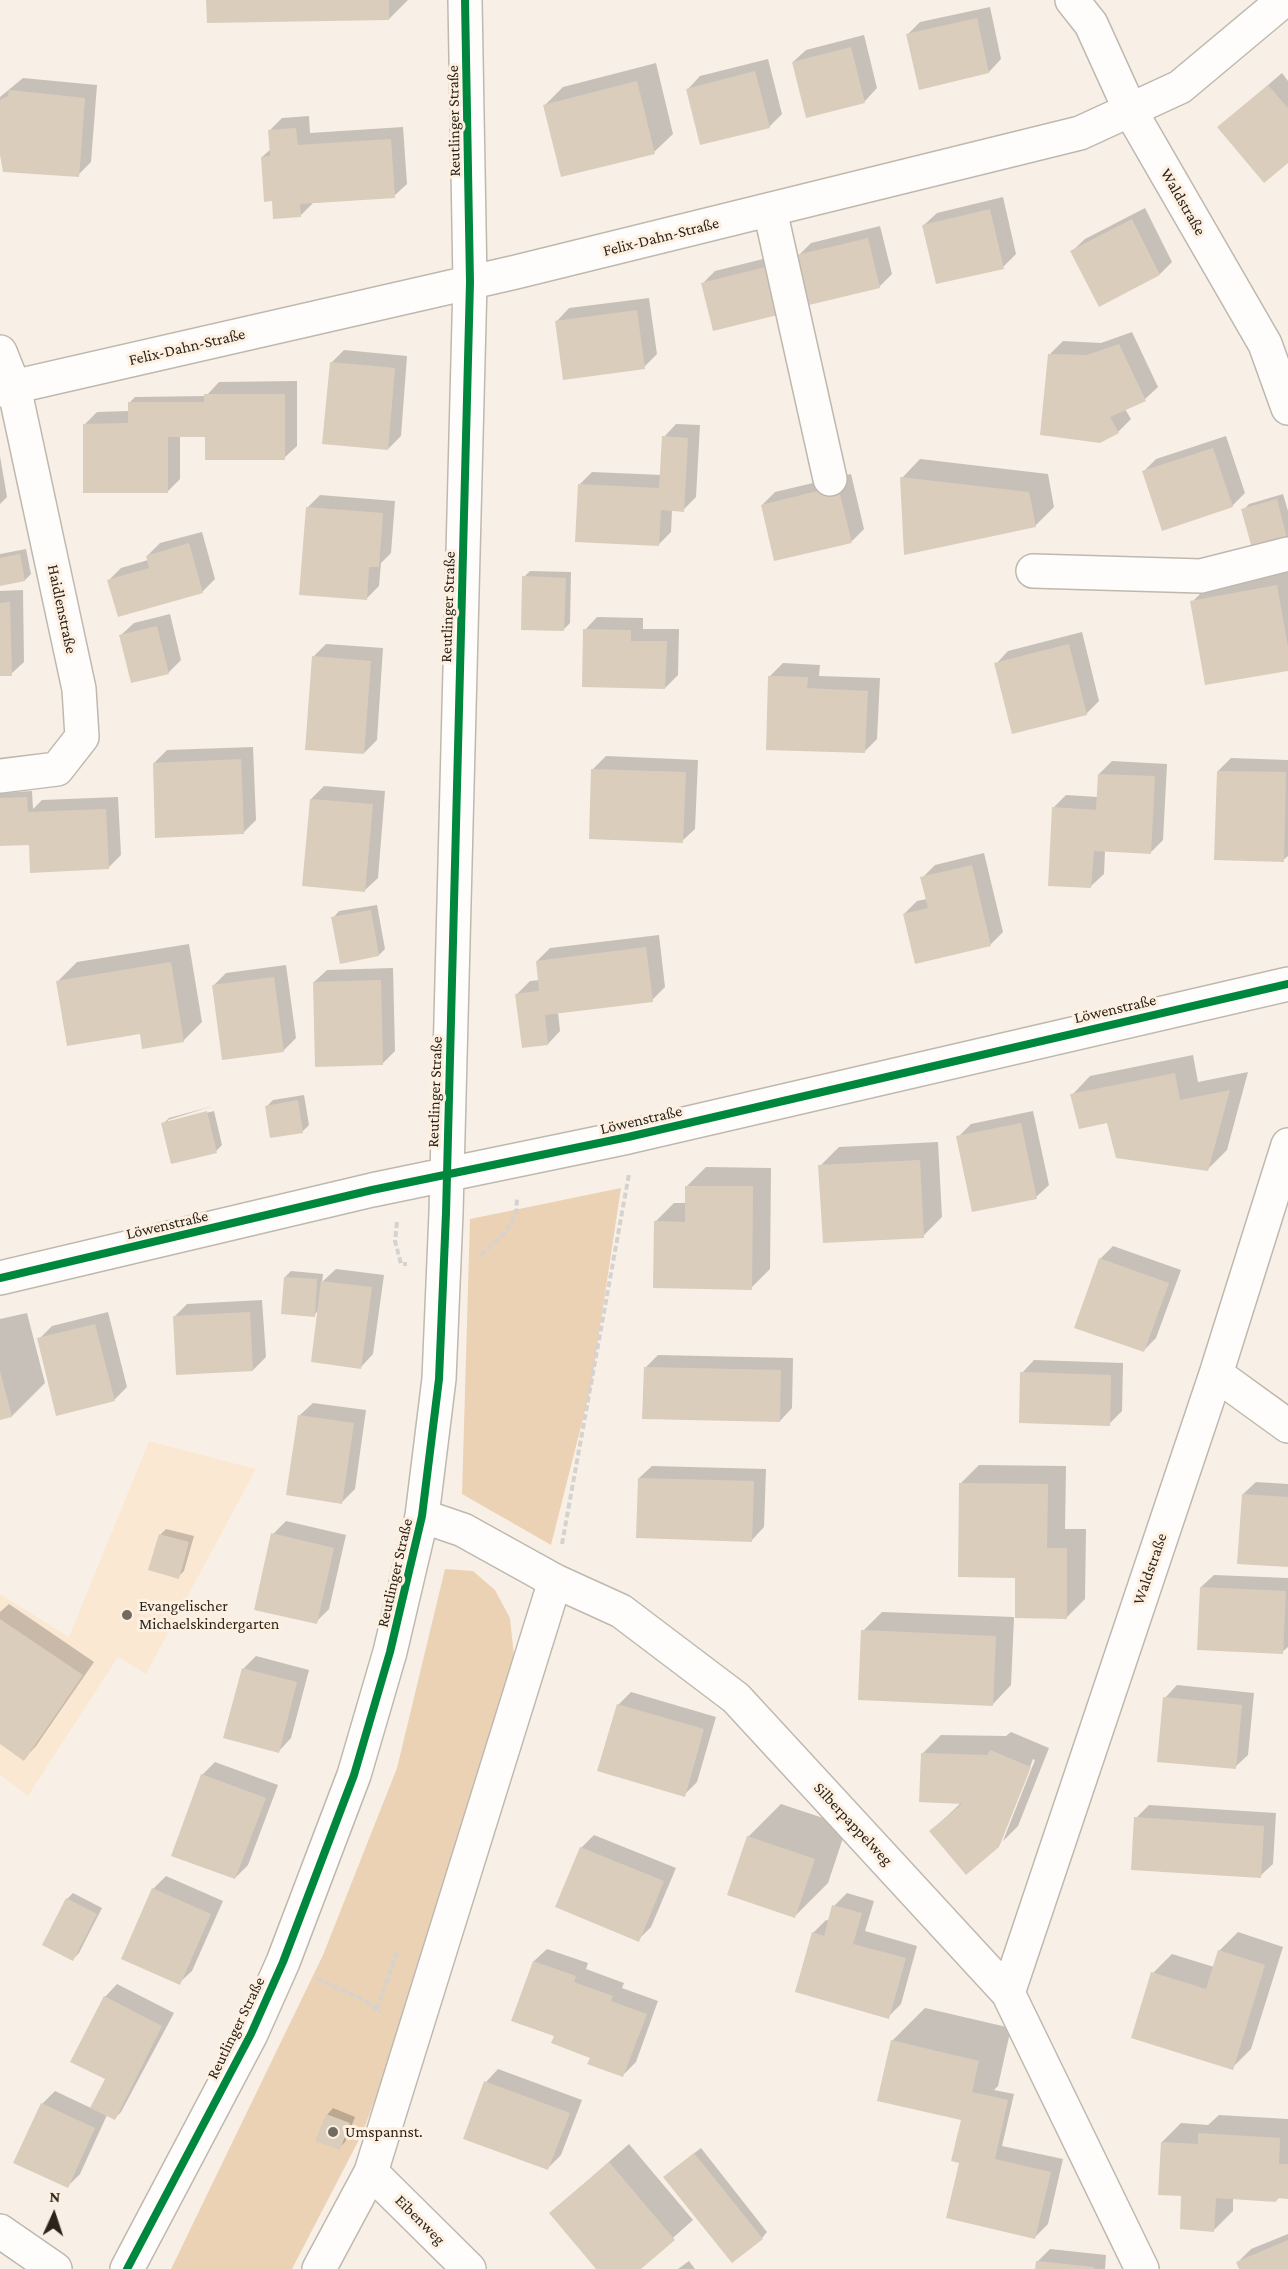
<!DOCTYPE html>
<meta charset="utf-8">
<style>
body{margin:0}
#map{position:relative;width:1288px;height:2269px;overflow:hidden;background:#f8f0e7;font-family:"Crimson Pro",serif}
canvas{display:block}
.north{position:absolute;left:24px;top:2185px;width:60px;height:60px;-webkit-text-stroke:4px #fef0e1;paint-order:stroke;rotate:3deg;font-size:16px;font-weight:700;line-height:24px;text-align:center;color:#2c241b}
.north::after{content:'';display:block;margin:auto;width:21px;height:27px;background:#2c241b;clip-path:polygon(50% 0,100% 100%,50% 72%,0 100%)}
</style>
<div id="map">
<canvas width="1288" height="2269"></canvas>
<div class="north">N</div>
</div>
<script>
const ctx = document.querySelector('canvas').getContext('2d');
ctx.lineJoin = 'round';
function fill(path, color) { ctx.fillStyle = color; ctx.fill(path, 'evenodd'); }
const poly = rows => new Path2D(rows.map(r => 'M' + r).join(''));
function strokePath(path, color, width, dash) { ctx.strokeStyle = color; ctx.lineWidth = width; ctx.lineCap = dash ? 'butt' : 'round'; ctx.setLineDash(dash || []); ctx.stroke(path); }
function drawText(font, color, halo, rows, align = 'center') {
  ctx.font = font + ' "Crimson Pro",serif'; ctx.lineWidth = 6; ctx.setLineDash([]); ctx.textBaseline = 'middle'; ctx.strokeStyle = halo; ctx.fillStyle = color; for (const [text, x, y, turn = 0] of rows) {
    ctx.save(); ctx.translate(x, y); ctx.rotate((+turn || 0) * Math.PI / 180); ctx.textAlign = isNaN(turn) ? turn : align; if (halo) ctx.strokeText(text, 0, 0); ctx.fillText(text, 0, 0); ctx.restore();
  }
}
fill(poly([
 [149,1441,256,1469,146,1674,118,1657,28,1796,0,1775,0,1594,69,1637]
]), '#fbe8d3');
fill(poly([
 [621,1188,591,1387,551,1545,462,1494,470,1219],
 [445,1569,473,1571,495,1590,510,1618,514,1656,412,2001,362,2134,292,2269,171,2269,323,1955,397,1768]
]), '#ecd2b5');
fill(poly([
 [208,0,408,0,389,19],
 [990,7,1001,59,989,72,907,35,920,22],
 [864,35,877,88,865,101,807,116,793,62,806,50],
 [768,59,782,114,769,127,688,89,700,76],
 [656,63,673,134,654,152,544,106,563,87],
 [1282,73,1288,81,1288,161,1219,127],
 [23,78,97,85,91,162,78,175,0,153,0,97],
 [309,116,310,133,403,127,407,184,394,196,313,203,300,216,274,200,262,157,271,149,269,131,282,118],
 [1003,197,1016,254,1003,267,924,225,937,213],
 [1145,208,1172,262,1160,274,1072,251,1085,239],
 [880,226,892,274,879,287,798,256,811,243],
 [783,254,781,313,703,283,715,271],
 [649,298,657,354,644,367,557,321,569,308],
 [1132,332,1158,387,1145,399,1125,409,1131,419,1118,432,1050,354,1063,341,1101,343],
 [344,350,407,356,401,436,388,449,331,363],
 [297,381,297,446,284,458,206,436,180,436,180,479,167,492,85,424,97,412,129,411,129,403,135,397,206,396,219,382],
 [676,424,700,425,696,497,683,510,672,510,671,532,658,545,580,484,592,472,662,475,664,437],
 [1226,436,1245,493,1232,506,1143,472,1156,459],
 [0,456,7,497,0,504],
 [920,459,1048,474,1054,507,1035,526,902,478],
 [851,474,864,529,852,541,762,505,775,492],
 [1283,494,1288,511,1288,540,1243,510,1249,504],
 [320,495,395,501,391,553,381,563,379,586,367,598,307,508],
 [202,532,215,579,202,592,109,580,121,568,148,560,147,556,160,543],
 [26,549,31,574,25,580,0,585,0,554],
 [1288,569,1288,669,1192,602,1211,583],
 [530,571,571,572,570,623,564,629,524,577],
 [23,590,24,662,11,674,0,675,0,591],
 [170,614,181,660,168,673,121,635,134,623],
 [597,617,643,618,643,629,679,629,678,675,665,688,585,630],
 [1082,632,1099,701,1086,714,996,664,1008,651],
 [326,644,383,648,377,740,364,753,313,657],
 [783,663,820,665,819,676,880,678,877,739,864,752,770,676],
 [253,747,256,820,243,833,154,763,167,750],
 [606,756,698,760,695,829,682,841,593,769],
 [1231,758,1288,760,1288,856,1283,860,1218,771],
 [1112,761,1167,764,1163,840,1150,853,1105,850,1104,874,1091,886,1053,808,1066,795,1098,797,1099,774],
 [324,786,385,791,378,878,365,890,311,799],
 [32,791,33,809,42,800,118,797,121,855,108,868,30,843,0,844,0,793],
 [984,853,1003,932,991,944,904,914,917,901,927,899,922,878,935,865],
 [377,905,385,949,379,955,333,918,339,911],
 [659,935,665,987,652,1000,558,1012,560,1031,548,1044,517,994,530,981,540,980,537,961,550,948],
 [189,944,202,1022,183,1041,141,1032,58,981,77,962],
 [286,965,296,1038,283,1051,213,986,226,973],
 [393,968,395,1051,382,1064,314,982,327,970],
 [1193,1055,1198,1082,1248,1072,1227,1150,1208,1169,1108,1121,1072,1095,1090,1076],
 [304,1095,309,1125,303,1131,267,1106,273,1100],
 [213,1106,168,1120,168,1123,214,1111,222,1145,216,1151,163,1124,169,1118],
 [1033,1111,1049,1185,1036,1197,958,1137,971,1124],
 [938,1142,942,1217,923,1236,820,1166,839,1147],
 [706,1167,771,1168,770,1269,751,1288,655,1222,674,1203,687,1203,687,1186],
 [1113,1246,1181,1270,1156,1338,1144,1350,1100,1259],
 [336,1269,384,1275,373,1354,361,1367,319,1310,314,1315,285,1277,291,1271,323,1274,322,1282],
 [262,1300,266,1357,253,1370,174,1317,187,1304],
 [108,1312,127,1387,114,1400,39,1339,52,1326],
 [27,1313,45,1383,12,1416,0,1419,0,1319],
 [658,1355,793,1358,792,1408,780,1421,645,1368],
 [1034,1360,1123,1363,1122,1411,1109,1424,1022,1373],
 [313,1403,366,1410,355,1489,342,1502,300,1415],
 [979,1465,1066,1466,1065,1529,1086,1529,1085,1599,1066,1618,1017,1576,960,1484],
 [652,1466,766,1469,764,1527,752,1540,639,1478],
 [1256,1482,1288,1484,1288,1566,1243,1494],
 [286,1521,346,1535,329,1609,316,1622,273,1534],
 [166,1529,194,1536,184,1571,178,1577,160,1535],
 [1214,1575,1288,1578,1288,1647,1282,1652,1201,1587],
 [9,1604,94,1662,36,1746,24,1759,0,1743,0,1612],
 [882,1612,1014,1617,1011,1685,993,1704,863,1631],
 [256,1656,309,1670,291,1738,279,1751,244,1668],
 [1177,1685,1254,1693,1248,1755,1235,1767,1165,1698],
 [631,1692,716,1717,697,1782,684,1795,618,1705],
 [1011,1732,1049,1748,1018,1826,1003,1841,1035,1760,1033,1759,1000,1844,966,1873,931,1831,962,1802,922,1754,941,1735,1006,1736],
 [215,1762,278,1785,248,1865,235,1878,202,1775],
 [781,1804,847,1826,828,1883,795,1916,748,1837],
 [1149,1805,1276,1813,1273,1864,1260,1876,1136,1818],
 [594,1835,676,1868,651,1927,638,1940,581,1848],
 [166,1876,223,1901,192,1971,179,1983,153,1889],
 [73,1893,102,1908,79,1953,73,1959,67,1899],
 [847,1893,874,1901,865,1931,917,1946,901,2004,888,2017,813,1933,826,1920,830,1921,834,1906],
 [1238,1932,1283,1947,1251,2049,1232,2068,1153,1973,1172,1954,1214,1967,1219,1951],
 [547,1949,588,1963,586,1969,624,1983,622,1988,658,2001,636,2062,623,2075,555,2036,513,2020,534,1961],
 [117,1984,174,2013,121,2112,114,2119,107,2115,80,2174,68,2186,42,2104,55,2091,91,2108,107,2079,105,1997],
 [925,2008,1011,2028,998,2086,994,2090,1014,2094,1002,2146,1063,2159,1048,2224,1035,2237,960,2161,964,2119,892,2041],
 [498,2069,582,2100,561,2155,548,2168,486,2082],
 [333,2108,355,2117,345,2142,339,2148,327,2115],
 [1219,2115,1288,2119,1288,2197,1280,2196,1276,2201,1233,2198,1233,2211,1214,2230,1183,2195,1162,2142,1181,2123,1208,2125],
 [629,2144,693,2220,638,2269,598,2269,551,2213],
 [701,2148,767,2232,762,2238,671,2171],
 [1288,2234,1288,2269,1241,2269,1238,2262,1251,2249],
 [1050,2249,1106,2255,1105,2269,1036,2269,1037,2262],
 [689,2261,695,2269,678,2269]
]), '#0003');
fill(poly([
 [206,0,389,0,389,20,207,23],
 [977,18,989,73,919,90,906,34],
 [851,47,865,103,806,118,792,62],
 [755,71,770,128,700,145,686,89],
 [637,81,655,154,561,177,543,105],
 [1268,85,1288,108,1288,163,1264,183,1217,127],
 [9,90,85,98,79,177,3,172,0,155,0,100,8,96],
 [296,128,298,145,391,139,395,198,300,204,301,217,273,219,272,201,264,202,261,157,270,156,268,130],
 [990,209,1004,269,936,284,922,225],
 [1132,219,1160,275,1099,307,1070,251],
 [868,238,880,288,809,305,797,255],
 [770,266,782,314,713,331,701,283],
 [637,310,645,369,563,380,555,321],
 [1119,344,1146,401,1110,417,1119,433,1100,443,1040,435,1048,354,1087,355],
 [330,362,395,368,388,450,322,444],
 [204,394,285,394,285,460,205,460,205,437,168,437,168,493,83,493,83,424,128,423,128,402,204,402],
 [662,436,688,438,684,512,661,510,659,546,575,542,578,484,659,488],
 [1213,448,1233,507,1162,531,1142,471],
 [900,477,1029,492,1036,527,904,555],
 [838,486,852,543,774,561,761,505],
 [1277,499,1288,542,1253,552,1241,509],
 [306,507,383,513,379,567,369,567,367,600,299,595],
 [189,543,203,593,118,617,107,580,149,568,146,556],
 [20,554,25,581,0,586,0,558],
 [522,576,566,578,564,631,521,630],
 [1277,585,1288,647,1288,671,1205,685,1190,601],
 [10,602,12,676,0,676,0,603],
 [157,626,169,674,131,683,119,635],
 [583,629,631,630,631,641,667,641,665,689,582,687],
 [1069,644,1087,715,1012,734,994,663],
 [312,656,371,661,364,754,305,750],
 [768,676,808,677,807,688,868,691,865,753,766,750],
 [241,759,244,834,155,838,153,763],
 [591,769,686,772,683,843,589,839],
 [1217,771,1286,772,1284,862,1214,860],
 [1098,774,1155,776,1151,854,1094,851,1091,888,1048,886,1052,807,1096,810],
 [27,797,28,812,106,809,109,869,30,873,29,845,0,846,0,798],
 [310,799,373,804,365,892,302,886],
 [972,865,991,946,915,964,903,914,928,908,920,877],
 [371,910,379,956,340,964,331,917],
 [646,947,653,1002,545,1015,548,1045,522,1048,515,994,539,991,536,961],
 [171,962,184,1042,142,1049,140,1034,67,1046,56,981],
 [274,977,284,1052,222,1060,212,985],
 [381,980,383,1065,315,1067,313,982],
 [1175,1073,1180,1100,1230,1090,1208,1171,1116,1158,1107,1123,1079,1129,1070,1094],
 [298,1100,303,1133,270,1138,265,1106],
 [207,1111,217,1153,171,1164,161,1123],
 [1021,1123,1037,1199,972,1212,956,1136],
 [920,1160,924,1238,823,1243,818,1165],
 [685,1186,753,1186,752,1290,653,1288,654,1221,685,1222],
 [1099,1258,1169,1283,1144,1352,1074,1328],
 [284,1277,317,1279,315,1317,281,1314],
 [321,1281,372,1287,361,1369,311,1362],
 [250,1312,253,1371,176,1375,173,1316],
 [95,1324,115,1401,56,1416,37,1338],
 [644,1367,781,1370,780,1422,642,1419],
 [0,1371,12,1417,0,1420],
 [1020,1372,1111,1375,1110,1426,1019,1423],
 [298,1415,354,1423,342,1504,286,1495],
 [638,1478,754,1481,752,1542,636,1538],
 [959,1483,1048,1484,1047,1548,1067,1548,1067,1619,1015,1618,1015,1578,958,1577],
 [1242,1494,1288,1497,1288,1567,1237,1564],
 [271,1533,334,1548,317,1624,254,1610],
 [159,1534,189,1542,179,1579,148,1570],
 [1200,1587,1286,1591,1283,1654,1197,1650],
 [0,1619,83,1675,24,1761,0,1744],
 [861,1630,996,1636,993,1706,858,1700],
 [242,1668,297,1682,279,1753,223,1738],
 [1163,1697,1242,1705,1236,1769,1157,1762],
 [617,1704,704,1729,685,1797,597,1771],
 [990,1750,1031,1767,999,1847,966,1875,929,1831,962,1804,919,1802,921,1753,987,1755],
 [201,1774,266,1798,235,1879,171,1856],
 [1134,1817,1264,1826,1261,1878,1131,1870],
 [747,1836,815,1859,795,1918,727,1895],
 [580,1847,664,1881,639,1942,555,1907],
 [152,1888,211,1914,180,1985,121,1959],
 [66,1898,97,1914,73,1961,42,1945],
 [832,1905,862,1913,853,1944,906,1958,889,2019,795,1992,812,1932,824,1936],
 [1218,1950,1265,1965,1233,2070,1131,2038,1151,1972,1206,1989],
 [533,1961,576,1976,574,1982,613,1996,611,2001,647,2014,623,2077,587,2064,590,2058,551,2043,554,2036,511,2021],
 [104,1996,162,2026,115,2120,90,2108,105,2079,70,2062],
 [891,2040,979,2061,972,2092,1008,2100,995,2159,1051,2172,1035,2239,946,2218,959,2163,951,2161,961,2120,877,2101],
 [484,2081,570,2113,548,2170,463,2139],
 [41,2103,95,2128,68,2188,13,2163],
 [326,2114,350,2123,340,2150,315,2141],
 [1198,2133,1280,2138,1279,2164,1288,2164,1288,2199,1277,2198,1276,2202,1216,2198,1214,2232,1180,2229,1181,2196,1158,2195,1161,2142,1198,2144],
 [694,2153,763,2239,732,2263,663,2177],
 [609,2162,675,2240,641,2269,596,2269,549,2213],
 [1288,2240,1288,2269,1239,2269,1236,2262],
 [1036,2261,1094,2267,1094,2269,1035,2269]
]), '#dbcdbc');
const minor = poly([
 [1072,0,1091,24,1131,112,1265,344,1288,408],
 [770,210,830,479],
 [0,352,14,387,79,689,82,737,57,769,0,776],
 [0,390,516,272,1080,133,1180,87,1284,0],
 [1033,571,1201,576,1288,554],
 [0,1278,372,1190,628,1137,1288,984],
 [1216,1374,1288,1426],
 [422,1516,463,1530,555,1581,621,1611,736,1698,1008,1993,1142,2269],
 [1008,1993,1216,1374,1288,1145],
 [371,2172,469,2269],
 [0,2231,55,2269],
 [127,2269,251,2034,283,1962,354,1775,390,1652,422,1516,439,1379,446,1213,470,282,465,0],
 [319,2269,371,2172,555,1581]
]);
strokePath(minor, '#bfb8af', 36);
strokePath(poly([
 [397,1222,395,1241,401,1264,407,1264],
 [481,1255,505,1232,516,1215,517,1198],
 [562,1544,629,1174],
 [316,1978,364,2000,381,2012],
 [377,2009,398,1950]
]), '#d5d2cf', 4, [6, 3]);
strokePath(minor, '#fefdfb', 33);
strokePath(poly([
 [0,1278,372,1190,628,1137,1288,984],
 [127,2269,251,2034,283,1962,354,1775,390,1652,422,1516,439,1379,446,1213,470,282,465,0]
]), '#00873e', 8);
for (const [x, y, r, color] of [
 [127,1615,6,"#736b62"],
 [333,2132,6,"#736b62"]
]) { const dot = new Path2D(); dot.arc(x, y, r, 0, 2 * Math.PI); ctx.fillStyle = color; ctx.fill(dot); strokePath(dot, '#fef0e1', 2); }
drawText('16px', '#2c241b', '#fef0e1', [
 ["Reutlinger Straße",454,121,-91],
 ["Waldstraße",1183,202,60],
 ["Felix-Dahn-Straße",661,237,-14],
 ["Felix-Dahn-Straße",187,347,-13],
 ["Reutlinger Straße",448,607,-88],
 ["Haidlenstraße",62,609,78],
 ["Löwenstraße",1115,1009,-13],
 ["Reutlinger Straße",435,1092,-88],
 ["Löwenstraße",641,1120,-13],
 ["Löwenstraße",167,1225,-13],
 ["Waldstraße",1150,1569,-71],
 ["Reutlinger Straße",395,1573,-77],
 ["Silberpappelweg",853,1824,47],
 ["Reutlinger Straße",236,2028,-64],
 ["Eibenweg",420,2220,45]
]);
drawText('16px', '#2c241b', '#fef0e1', [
 ["Evangelischer",139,1606],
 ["Michaelskindergarten",139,1624],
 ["Umspannst.",345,2132]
], 'left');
</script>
